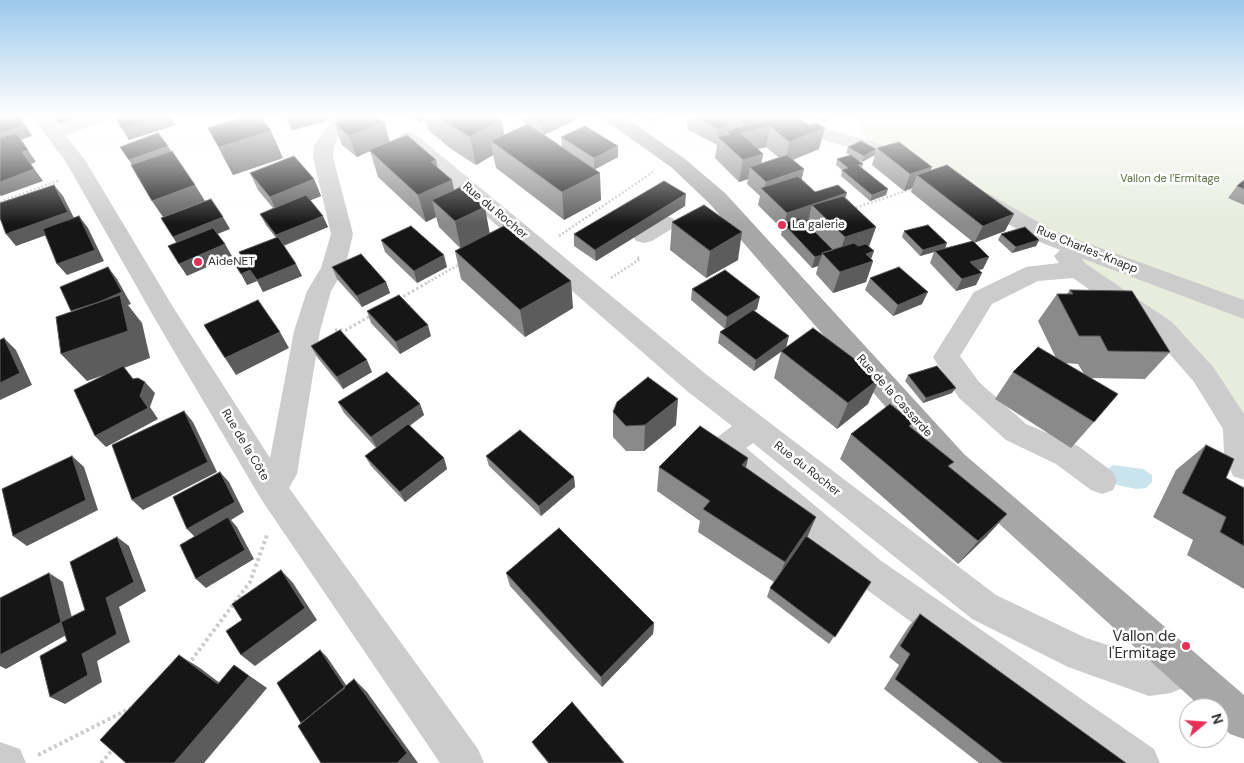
<!DOCTYPE html>
<meta charset="utf-8">
<style>
body{margin:0}
#map{position:relative;width:1244px;height:763px;overflow:hidden;background:#fff;font-family:"DM Sans",sans-serif}
canvas{display:block}
.north{position:absolute;left:1179px;top:698px;width:50px;height:50px;box-sizing:border-box;background:#fff;border:1px solid #acacac;border-radius:50%;rotate:72deg;font-size:14px;font-weight:700;line-height:20px;text-align:center;color:#2f2f2f}
.north::after{content:'';display:block;margin:auto;width:18px;height:22px;background:#e82f58;clip-path:polygon(50% 0,100% 100%,50% 72%,0 100%)}
</style>
<div id="map">
<canvas width="1244" height="763"></canvas>
<div class="north">N</div>
</div>
<script>
const ctx = document.querySelector('canvas').getContext('2d');
ctx.lineJoin = 'round';
function fill(path, color) { ctx.fillStyle = color; ctx.fill(path, 'evenodd'); }
const poly = rows => new Path2D(rows.map(r => 'M' + r).join(''));
function strokePath(path, color, width, dash) { ctx.strokeStyle = color; ctx.lineWidth = width; ctx.lineCap = dash ? 'butt' : 'round'; ctx.setLineDash(dash || []); ctx.stroke(path); }
function drawText(font, color, halo, rows, align = 'center') {
  ctx.font = font + ' "DM Sans",sans-serif'; ctx.lineWidth = 5; ctx.setLineDash([]); ctx.textBaseline = 'middle'; ctx.strokeStyle = halo; ctx.fillStyle = color; for (const [text, x, y, turn = 0] of rows) {
    ctx.save(); ctx.translate(x, y); ctx.rotate((+turn || 0) * Math.PI / 180); ctx.textAlign = isNaN(turn) ? turn : align; if (halo) ctx.strokeText(text, 0, 0); ctx.fillText(text, 0, 0); ctx.restore();
  }
}
fill(poly([
 [854,117,1244,117,1244,467,1204,375,1048,237,883,151,867,139]
]), '#e7ecdd');
fill(poly([
 [1113,465,1143,469,1152,475,1152,482,1146,488,1136,489,1117,485,1110,479,1108,469]
]), '#c9e4ec');
strokePath(poly([
 [381,117,391,124],
 [0,202,60,180],
 [852,209,915,188],
 [559,236,653,172],
 [611,278,640,259,637,257],
 [428,282,460,264]
]), '#ccc', 2.5, [2, 2]);
strokePath(poly([
 [399,299,430,281],
 [335,330,346,330,372,315]
]), '#ccc', 3, [2.5, 2.5]);
strokePath(poly([
 [188,665,250,582,267,535],
 [38,755,131,708],
 [101,763,114,748]
]), '#ccc', 4, [3, 3]);
fill(poly([
 [32,117,51,117,57,125,80,117,107,117,105,121,65,135,85,160,173,307,270,458,294,331,307,291,321,268,331,234,313,157,314,145,335,117,353,117,334,145,333,157,353,234,345,268,331,291,320,331,297,474,289,488,478,749,484,763,440,763,261,499,155,319,66,162,32,117],
 [757,117,786,117,890,147,919,160,922,164,919,168,912,170,905,168,876,155,759,121,757,117],
 [408,132,415,134,707,375,996,595,1086,638,1149,658,1170,657,1184,651,1197,656,1202,669,1197,682,1171,693,1149,696,1068,667,972,619,753,443,746,448,880,560,1154,749,1160,763,1106,763,856,582,715,457,710,448,715,439,732,426,687,391,401,142,398,138,401,134,408,132],
 [979,191,987,193,1056,232,1244,300,1244,319,1081,258,1086,264,1172,322,1214,368,1244,414,1244,480,1233,476,1224,453,1223,429,1194,382,1154,336,1073,278,1038,281,992,304,960,356,979,382,1026,424,1078,446,1113,472,1117,481,1113,490,1102,494,1091,490,1056,464,1006,440,959,398,933,357,974,292,1026,267,1059,263,1054,256,1060,250,1040,242,971,203,968,198,971,193,979,191],
 [665,216,673,218,676,223,673,228,652,241,644,243,636,241,633,236,636,231,657,218,665,216],
 [0,742,20,749,26,763,0,763,0,742]
]), '#ccc');
fill(poly([
 [604,117,625,117,685,159,725,193,964,454,1244,695,1244,739,1230,734,1219,723,1219,708,1202,708,942,472,709,203,671,167,606,121,604,117]
]), '#a7a7a7');
fill(poly([
 [285,117,326,117,327,121,292,130],
 [412,117,497,117,504,135,527,125,521,120,520,117,575,117,576,120,544,135,562,147,561,137,618,157,595,169,601,200,564,220,496,168,493,155,476,165,451,149,428,130,426,119,419,122],
 [644,117,661,117,650,121],
 [688,117,766,117,766,119,819,149,793,160,804,169,801,180,815,192,846,198,876,227,869,247,871,259,873,261,866,282,833,293,816,274,818,266,812,268,781,235,782,229,758,205,760,196,747,184,748,179,739,182,715,158,717,145,687,129],
 [766,147,779,158,761,164,763,154,758,149],
 [810,117,829,117,825,122],
 [335,119,384,122,390,142,438,168,454,190,490,233,573,308,525,337,461,279,455,251,460,248,439,227,436,217,426,222,378,177,370,151,357,157,342,145,335,124,336,123],
 [208,128,283,158,233,175,222,155],
 [848,147,875,155,862,162,858,160,863,164,862,168,886,195,870,201,841,176,842,170,836,165,837,159,850,155,846,153],
 [877,148,930,171,1005,231,974,242,983,269,978,270,976,285,956,291,930,263,934,252,920,256,902,237,904,231,945,249,973,242,911,192,912,188,904,191,872,165],
 [250,173,314,179,321,196,310,200,328,227,284,246,296,264,302,276,263,292,257,281,247,285,245,262,239,252,276,238,266,225,260,214,273,208,258,190],
 [1244,180,1244,205,1228,198,1237,186],
 [685,206,596,261,574,246,574,234],
 [672,222,738,260,706,278,670,250],
 [1001,234,1039,240,1036,246,1012,253,998,240],
 [381,240,447,267,417,283,385,252],
 [332,267,386,282,390,293,362,307,337,279],
 [870,278,922,304,893,316,865,290],
 [692,289,757,309,754,311,786,347,868,404,837,429,774,378,781,352,754,371,718,343,720,332,725,329,691,300],
 [1070,290,1170,352,1145,379,1090,378,1094,422,1071,448,995,399,1013,372,1056,358,1038,321,1057,294,1067,294],
 [1065,363,1078,364,1084,374],
 [367,311,431,336,400,354,371,323],
 [311,346,372,372,343,389,317,357],
 [908,375,952,393,923,403,905,381],
 [338,402,420,404,424,415,410,426,444,458,447,469,405,502,371,466,365,456,376,448,344,413],
 [613,412,676,425,644,451,626,451,613,437],
 [913,422,910,427,950,468,1007,514,986,537,958,564,840,459,851,434],
 [1206,445,1226,478,1244,488,1244,589,1187,555,1193,540,1153,517,1176,470],
 [486,456,574,477,575,487,541,516,489,466],
 [748,458,746,468,816,517,807,537,871,582,829,644,767,597,770,588,774,582,698,532,700,521,657,491,659,467],
 [506,573,654,623,653,634,602,687,510,586],
 [920,614,1126,763,979,763,884,689,899,665,889,657,909,626],
 [532,742,624,763,548,763,535,747]
]), '#8a8a8a');
fill(poly([
 [19,117,23,121,32,136,21,140,36,162,31,164,43,181,1,196,0,195,0,133],
 [58,117,79,117,59,124,55,118],
 [160,117,171,117,176,125,129,140,122,129],
 [296,117,326,117,327,121,292,130,287,119],
 [417,117,425,117,426,119,419,122],
 [558,117,575,117,576,120,543,135,542,124],
 [650,117,661,117,650,121],
 [764,117,766,117,765,127,770,126,766,147,738,154,741,133,748,125],
 [826,117,829,117,825,122],
 [738,118,736,134,727,131,726,140,718,137,719,129],
 [502,120,506,148,491,141,493,155,476,165,470,137],
 [384,122,390,143,369,150,370,151,357,157,349,136],
 [825,128,819,149,785,163,789,142],
 [271,131,283,158,233,175,219,147],
 [168,146,175,158,136,171,129,160],
 [618,146,618,157,594,170,594,158],
 [876,149,875,155,862,162,864,156],
 [763,154,759,175,750,167,748,179,739,182,743,160],
 [436,160,442,184,452,180,458,207,432,200,436,217,426,222,418,195,431,162],
 [932,167,926,182,917,175,912,188,904,191,910,174],
 [804,169,800,186,764,190,766,182],
 [600,173,601,200,564,220,562,192],
 [314,179,321,196,278,214,270,197],
 [54,185,63,196,77,224,16,246,6,234],
 [195,185,205,201,163,217,152,201],
 [888,189,886,195,870,201,872,195],
 [847,193,842,209,812,205,808,221,787,228,784,224,787,213],
 [686,194,685,206,596,261,595,250],
 [485,207,490,235,461,249,455,221],
 [1014,214,1005,231,974,243,983,226],
 [79,216,88,228,104,261,67,275,57,264],
 [323,216,328,227,282,246,276,235],
 [223,217,230,229,180,249,173,237],
 [876,227,868,248,838,258,845,237],
 [742,232,738,260,706,278,710,251],
 [1039,240,1036,246,1012,253,1016,247],
 [947,243,945,249,920,256,923,250],
 [225,244,232,256,187,276,179,264],
 [874,251,870,262,873,261,866,282,833,293,840,272,866,254],
 [444,255,447,267,417,283,414,271],
 [822,255,818,266,812,268,815,257],
 [989,257,983,269,964,273,970,262],
 [296,264,302,276,263,292,257,280],
 [108,267,117,279,131,304,128,305,142,323,150,358,124,368,142,391,124,368,87,381,61,354,82,325],
 [250,270,257,281,247,285,241,274],
 [982,273,976,285,956,291,962,279],
 [571,281,573,308,525,337,520,310],
 [386,282,390,293,362,307,357,296],
 [928,292,922,304,893,316,898,305],
 [760,297,757,309,725,329,727,317],
 [428,325,431,336,400,354,396,342],
 [280,332,289,348,236,375,225,358],
 [789,336,786,348,754,371,756,360],
 [4,338,16,350,32,385,0,400,0,383],
 [367,360,372,372,343,389,337,377],
 [880,378,868,404,837,429,848,403],
 [145,382,155,393,150,407,158,419,106,447,95,436,140,396],
 [956,388,952,393,923,403,926,398],
 [678,399,676,425,644,451,645,425],
 [420,404,424,415,377,448,371,437],
 [184,411,193,422,217,472,143,510,132,500],
 [72,456,84,467,98,510,27,546,13,536],
 [444,458,447,469,405,502,400,492],
 [748,458,742,483,742,465],
 [220,472,229,482,244,512,231,520,237,527,254,559,206,588,196,579,197,539,187,529],
 [574,477,575,487,541,516,539,506],
 [1007,514,986,537,958,564,978,541],
 [816,517,806,540,776,584,785,562],
 [117,537,129,546,146,591,119,607,130,642,97,661,102,682,65,704,50,697,82,654,106,598],
 [281,570,293,583,317,620,255,666,241,655],
 [49,573,63,582,75,630,6,669,0,666,0,655],
 [654,623,653,634,602,687,601,677],
 [320,650,327,657,357,701,314,736],
 [179,655,200,668,233,693,234,665,267,688,204,763,174,763,218,684],
 [354,679,367,692,418,763,397,763]
]), '#5c5c5c');
const building = poly([
 [0,117,19,117,24,125,0,133,0,117],
 [115,117,160,117,122,129,115,117],
 [244,117,261,117,271,131,219,147,208,128,244,117],
 [286,117,296,117,287,119,286,117],
 [340,117,377,117,384,122,349,136,335,124,338,122,335,119,340,117],
 [438,117,497,117,502,120,470,137,445,122,438,117],
 [531,117,558,117,542,124,531,117],
 [695,117,736,117,738,118,719,129,695,117],
 [736,117,764,117,747,125,738,119,738,118,736,117],
 [773,117,796,117,809,125,817,123,825,128,789,142,770,126,741,133,763,154,743,160,718,137,730,134,727,131,773,117],
 [528,124,600,173,562,192,491,141,528,124],
 [585,126,618,146,594,158,561,137,585,126],
 [16,133,28,150,22,152,34,169,0,182,0,138,16,133],
 [158,133,168,146,129,160,120,147,158,133],
 [407,135,436,160,431,162,452,180,418,195,369,150,407,135],
 [861,141,876,149,864,156,848,147,861,141],
 [899,142,932,167,910,174,877,148,899,142],
 [172,151,195,185,152,201,131,165,172,151],
 [787,155,804,169,766,182,750,167,787,155],
 [851,155,863,164,858,165,888,189,872,195,842,170,848,168,837,159,851,155],
 [294,156,314,179,270,197,250,173,294,156],
 [947,165,1014,214,983,226,917,175,947,165],
 [798,176,815,192,838,185,847,193,787,213,761,188,798,176],
 [1244,180,1244,189,1237,186,1244,180],
 [664,181,686,194,595,250,574,234,664,181],
 [54,185,68,212,6,234,0,218,0,203,54,185],
 [461,187,485,207,455,221,432,200,461,187],
 [306,195,323,216,276,235,260,214,306,195],
 [843,196,876,227,845,237,812,205,843,196],
 [211,199,223,217,173,237,161,218,211,199],
 [704,205,742,232,710,251,672,222,704,205],
 [79,216,95,250,57,264,43,229,79,216],
 [801,218,833,250,822,253,822,255,815,257,783,223,801,218],
 [928,225,947,243,923,250,904,231,928,225],
 [411,226,444,255,414,271,381,240,411,226],
 [504,226,571,281,520,310,455,251,504,226],
 [1025,227,1039,240,1016,247,1001,234,1025,227],
 [213,228,225,244,179,264,168,246,213,228],
 [278,237,296,264,257,280,250,270,241,274,236,266,245,262,239,252,278,237],
 [973,241,989,257,970,262,982,273,962,279,935,251,973,241],
 [854,243,858,246,866,244,874,251,866,254,873,261,840,272,822,253,854,243],
 [361,254,386,282,357,296,332,267,361,254],
 [108,267,122,292,99,302,71,311,60,287,108,267],
 [899,267,928,292,898,305,870,278,899,267],
 [725,270,760,297,727,317,692,289,725,270],
 [1070,290,1132,291,1170,352,1108,351,1100,336,1079,336,1057,294,1073,294,1070,290],
 [120,295,128,331,61,354,56,317,120,295],
 [399,295,428,325,396,342,367,311,399,295],
 [258,300,280,332,225,358,204,325,258,300],
 [753,310,789,336,756,360,720,332,753,310],
 [813,328,880,378,848,403,781,351,813,328],
 [340,330,367,360,337,377,311,346,340,330],
 [4,338,20,373,0,383,0,340,4,338],
 [1038,347,1118,394,1094,422,1013,372,1038,347],
 [123,366,133,379,138,378,145,382,140,396,148,408,95,436,74,390,123,366],
 [937,366,956,388,926,398,908,375,937,366],
 [387,372,420,404,371,437,338,402,387,372],
 [648,377,678,399,645,425,626,426,613,412,617,402,648,377],
 [890,404,913,422,909,426,954,462,948,466,1007,514,978,541,851,434,890,404],
 [184,411,208,462,132,500,112,445,184,411],
 [408,424,444,458,400,492,365,456,408,424],
 [700,426,748,458,742,465,816,517,785,562,703,509,710,501,659,467,700,426],
 [520,430,574,477,539,506,486,456,520,430],
 [1206,445,1234,459,1226,478,1244,488,1244,546,1220,532,1226,517,1182,493,1206,445],
 [72,456,86,500,13,536,2,489,72,456],
 [220,472,235,502,187,529,173,497,220,472],
 [228,517,245,550,196,579,180,545,228,517],
 [559,528,654,623,601,677,506,573,559,528],
 [806,536,871,582,835,637,770,588,806,536],
 [117,537,134,582,106,598,117,634,82,654,88,675,50,697,40,656,67,641,61,622,85,610,70,562,117,537],
 [281,570,305,608,241,655,226,631,242,620,232,604,281,570],
 [49,573,61,622,0,655,0,598,49,573],
 [920,614,1126,763,1003,763,895,679,910,654,900,646,920,614],
 [320,650,345,688,301,723,277,683,320,650],
 [179,655,218,684,234,665,249,676,174,763,126,763,100,740,179,655],
 [354,679,407,753,397,763,321,763,298,726,354,679],
 [572,702,624,763,549,763,532,742,572,702]
]);
fill(building, '#161616');
strokePath(building, '#5c5c5c', 1);
const sky = ctx.createLinearGradient(0, 0, 0, 224);
sky.addColorStop(0, '#9bc7ea');
sky.addColorStop(0.52, '#fff');
sky.addColorStop(1, '#ffffff00');
ctx.fillStyle = sky;
ctx.fillRect(0, 0, 1244, 224);
for (const [x, y, r, color] of [
 [782,225,5,"#e82f58"],
 [198,262,5,"#e82f58"],
 [1186,646,5,"#e82f58"]
]) { const dot = new Path2D(); dot.arc(x, y, r, 0, 2 * Math.PI); ctx.fillStyle = color; ctx.fill(dot); strokePath(dot, '#fff', 2); }
drawText('11px', '#596c3b', '#fff', [
 ["Vallon de l’Ermitage",1170,179]
]);
drawText('12px', '#2f2f2f', '#fff', [
 ["Rue du Rocher",495,211,40],
 ["Rue Charles-Knapp",1087,250,22],
 ["Rue de la Cassarde",894,396,48],
 ["Rue de la Côte",245,445,59],
 ["Rue du Rocher",807,469,38]
]);
drawText('12px', '#2f2f2f', '#fff', [
 ["La galerie",792,225],
 ["AideNET",208,262]
], 'left');
drawText('15px', '#2f2f2f', '#fff', [
 ["Vallon de",1176,637],
 ["l'Ermitage",1176,654]
], 'right');
</script>
